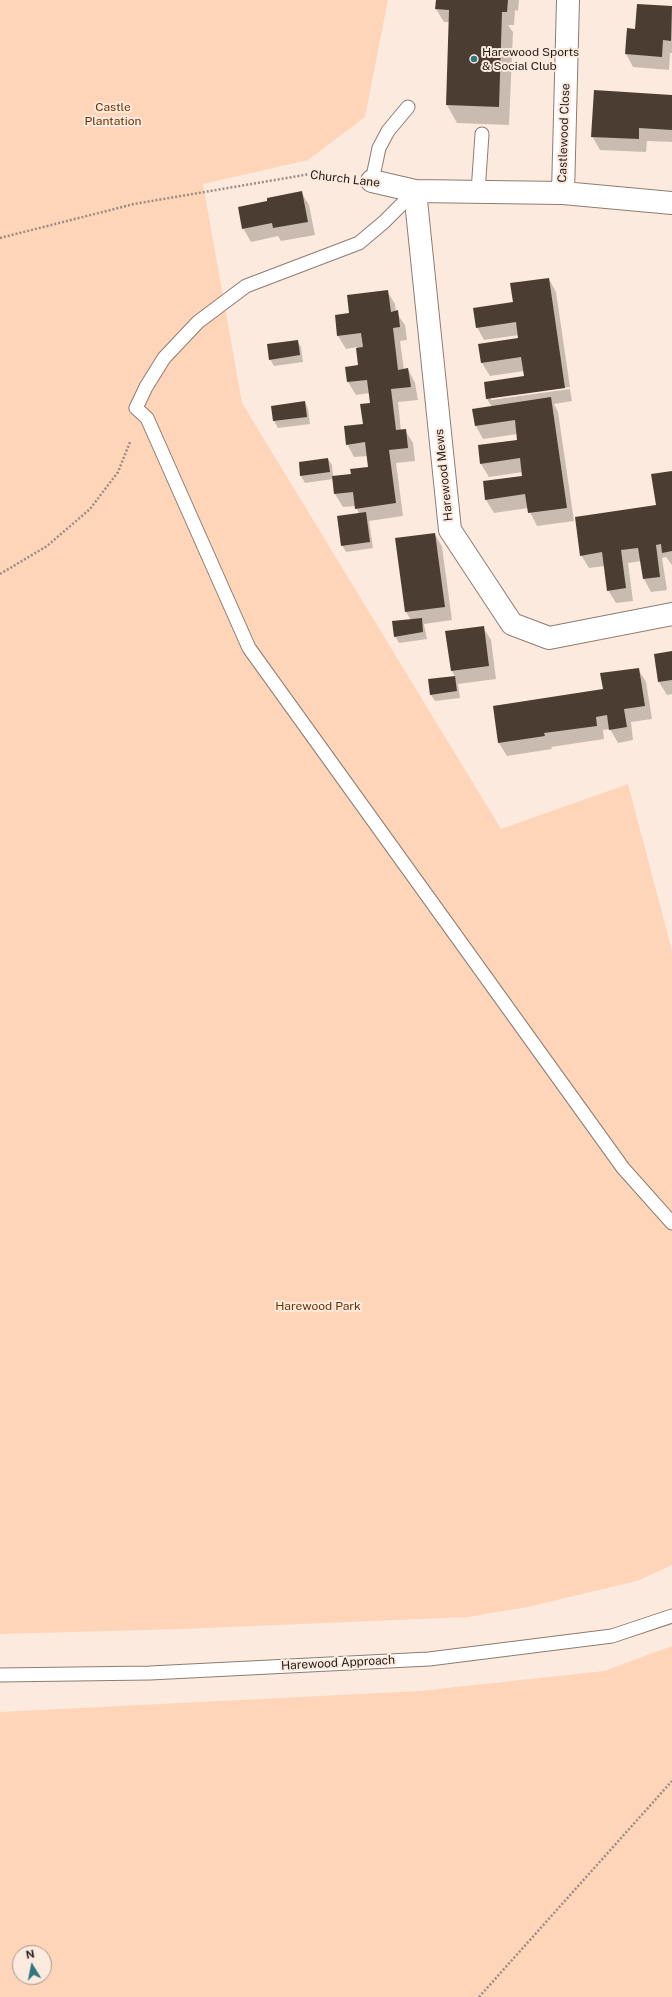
<!DOCTYPE html>
<style>
body{margin:0}
#map{position:relative;width:672px;height:1997px;overflow:hidden;background:#fdeade;font-family:"Public Sans",sans-serif}
canvas{display:block}
.north{position:absolute;left:12px;top:1945px;width:40px;height:40px;box-sizing:border-box;background:#fdeade;border:1px solid #a5988e;border-radius:50%;rotate:350deg;font-size:11px;font-weight:700;line-height:16px;text-align:center;color:#221c17}
.north::after{content:'';display:block;margin:auto;width:14px;height:18px;background:#2f7780;clip-path:polygon(50% 0,100% 100%,50% 72%,0 100%)}
</style>
<div id="map">
<canvas width="672" height="1997"></canvas>
<div class="north">N</div>
</div>
<script>
const ctx = document.querySelector('canvas').getContext('2d');
ctx.lineJoin = 'round';
function fill(path, color) { ctx.fillStyle = color; ctx.fill(path, 'evenodd'); }
const poly = rows => new Path2D(rows.map(r => 'M' + r).join(''));
function strokePath(path, color, width, dash) { ctx.strokeStyle = color; ctx.lineWidth = width; ctx.lineCap = dash ? 'butt' : 'round'; ctx.setLineDash(dash || []); ctx.stroke(path); }
function drawText(font, color, halo, rows, align = 'center') {
  ctx.font = font + ' "Public Sans",sans-serif'; ctx.lineWidth = 4; ctx.setLineDash([]); ctx.textBaseline = 'middle'; ctx.strokeStyle = halo; ctx.fillStyle = color; for (const [text, x, y, turn = 0] of rows) {
    ctx.save(); ctx.translate(x, y); ctx.rotate((+turn || 0) * Math.PI / 180); ctx.textAlign = isNaN(turn) ? turn : align; if (halo) ctx.strokeText(text, 0, 0); ctx.fillText(text, 0, 0); ctx.restore();
  }
}
fill(poly([
 [0,0,388,0,365,117,308,160,203,184,242,403,501,829,628,784,672,951,672,1565,637,1581,527,1607,468,1617,182,1629,0,1634],
 [672,1646,672,1997,0,1997,0,1712,420,1691,604,1671],
 [20,1953,44,1953,44,1977,20,1977]
]), '#fed5b8');
fill(poly([
 [437,0,519,0,518,11,515,10,514,25,508,25,513,32,509,125,457,123,447,105,450,22,444,22,436,9],
 [638,5,672,7,672,53,670,53,669,70,633,67,626,54,636,30],
 [672,96,672,142,647,141,646,152,600,150,592,136],
 [301,192,309,205,315,235,281,241,278,236,251,242,243,228,268,202],
 [549,279,556,292,570,387,491,398,491,400,570,389,572,401,554,404,558,412,574,521,537,526,528,508,494,513,486,500,484,482,523,476,523,472,489,477,481,464,518,441,518,434,483,439,476,426,473,409,492,407,487,399,485,383,525,377,524,371,490,376,482,363,479,345,519,339,519,335,484,340,477,327],
 [387,291,395,304,396,312,405,325,407,340,400,341,404,370,408,369,415,383,418,400,398,402,401,431,405,430,413,443,415,461,396,463,403,516,369,521,373,548,346,552,342,545,359,514,356,506,343,507,335,494,333,479,305,483,301,476,300,463,328,459,332,465,333,477,352,475,370,468,368,456,354,457,347,444,364,425,371,404,370,393,356,395,348,382,346,368,359,366,357,347,346,349,338,336,350,314],
 [297,341,301,347,303,362,274,366,270,359],
 [305,402,308,409,310,424,278,428,274,421,272,407],
 [672,472,672,565,666,557,662,558,667,590,651,592,644,579,641,561,628,563,633,601,616,603,608,590,605,566,589,568,581,555,657,506],
 [435,534,442,547,452,620,424,624,427,639,399,643,395,636,411,620,406,612],
 [483,627,491,640,496,679,458,684,460,698,435,701,431,695,429,680,455,677,452,671,447,632],
 [672,652,672,694,667,695,659,682,656,655],
 [638,669,646,682,652,719,631,722,633,740,618,743,610,729,603,730,604,739,551,747,552,749,507,756,499,743,494,706,604,690]
]), '#0003');
fill(poly([
 [436,0,508,0,507,12,502,12,499,107,446,105,449,10,435,9],
 [637,4,672,6,671,41,663,40,662,57,625,54,627,28,635,29],
 [594,90,672,95,672,130,639,128,639,139,591,137],
 [302,191,308,222,273,228,272,223,242,229,238,207,267,201,267,198],
 [549,278,565,388,486,399,484,382,524,376,521,357,481,363,478,344,518,338,516,322,476,328,473,308,513,302,510,283],
 [388,290,391,312,398,310,400,327,393,328,398,370,408,368,411,387,391,389,396,430,406,429,408,448,389,450,396,503,355,509,353,492,334,494,332,476,351,474,350,469,368,467,365,442,346,445,344,426,363,424,360,404,370,403,367,380,347,382,345,367,358,365,356,348,363,347,361,333,337,336,335,315,349,313,347,295],
 [298,340,300,355,269,360,267,344],
 [551,397,567,508,528,513,525,494,485,500,483,481,522,476,520,458,480,464,478,445,517,440,515,420,475,426,472,409],
 [305,401,307,417,273,421,271,406],
 [328,458,330,472,300,476,299,462],
 [672,471,672,551,662,553,661,544,656,545,660,577,643,579,638,548,621,550,626,588,607,591,602,552,580,556,575,517,656,505,651,474],
 [366,512,370,542,341,546,337,516],
 [435,533,445,607,405,612,395,538],
 [422,618,423,632,394,637,392,621],
 [484,626,489,666,451,671,445,631],
 [672,651,672,680,658,682,654,654],
 [639,668,645,706,624,709,627,727,609,730,607,715,596,717,597,726,544,733,545,736,498,743,493,706,603,689,600,673],
 [455,676,457,691,430,695,428,679]
]), '#4c3d33');
const service = poly([
 [372,181,379,148,388,131,408,107],
 [415,191,384,222,359,243,246,286,198,322,164,358,146,387,136,408,147,418,249,648,623,1168,672,1223],
 [478,192,482,134],
 [0,1675,150,1673,429,1659,612,1636,672,1616]
]);
const minor = poly([
 [372,181,415,191,563,193,672,203],
 [415,191,450,530,512,624,549,638,672,614],
 [563,193,568,0]
]);
strokePath(service, '#8d7c71', 15);
strokePath(minor, '#8d7c71', 24);
strokePath(poly([
 [0,238,134,204,310,174,344,178],
 [0,574,47,546,90,509,118,472,130,442],
 [479,1997,672,1781]
]), '#9a8d84', 2.5, [2, 2]);
strokePath(service, '#fff', 13);
strokePath(minor, '#fff', 22);
for (const [x, y, r, color] of [
 [474,59,4,"#2f7780"]
]) { const dot = new Path2D(); dot.arc(x, y, r, 0, 2 * Math.PI); ctx.fillStyle = color; ctx.fill(dot); strokePath(dot, '#fdeade', 1.5); }
drawText('12px', '#221c17', '#fdeade', [
 ["Harewood Sports",482,52],
 ["& Social Club",482,66]
], 'left');
drawText('12px', '#693400', '#fdeade', [
 ["Castle",113,107],
 ["Plantation",113,121],
 ["Harewood Park",318,1306]
]);
drawText('12px', '#221c17', '#fdeade', [
 ["Castlewood Close",564,133,-88],
 ["Church Lane",345,179,7],
 ["Harewood Mews",444,475,-96],
 ["Harewood Approach",338,1663,-3]
]);
</script>
